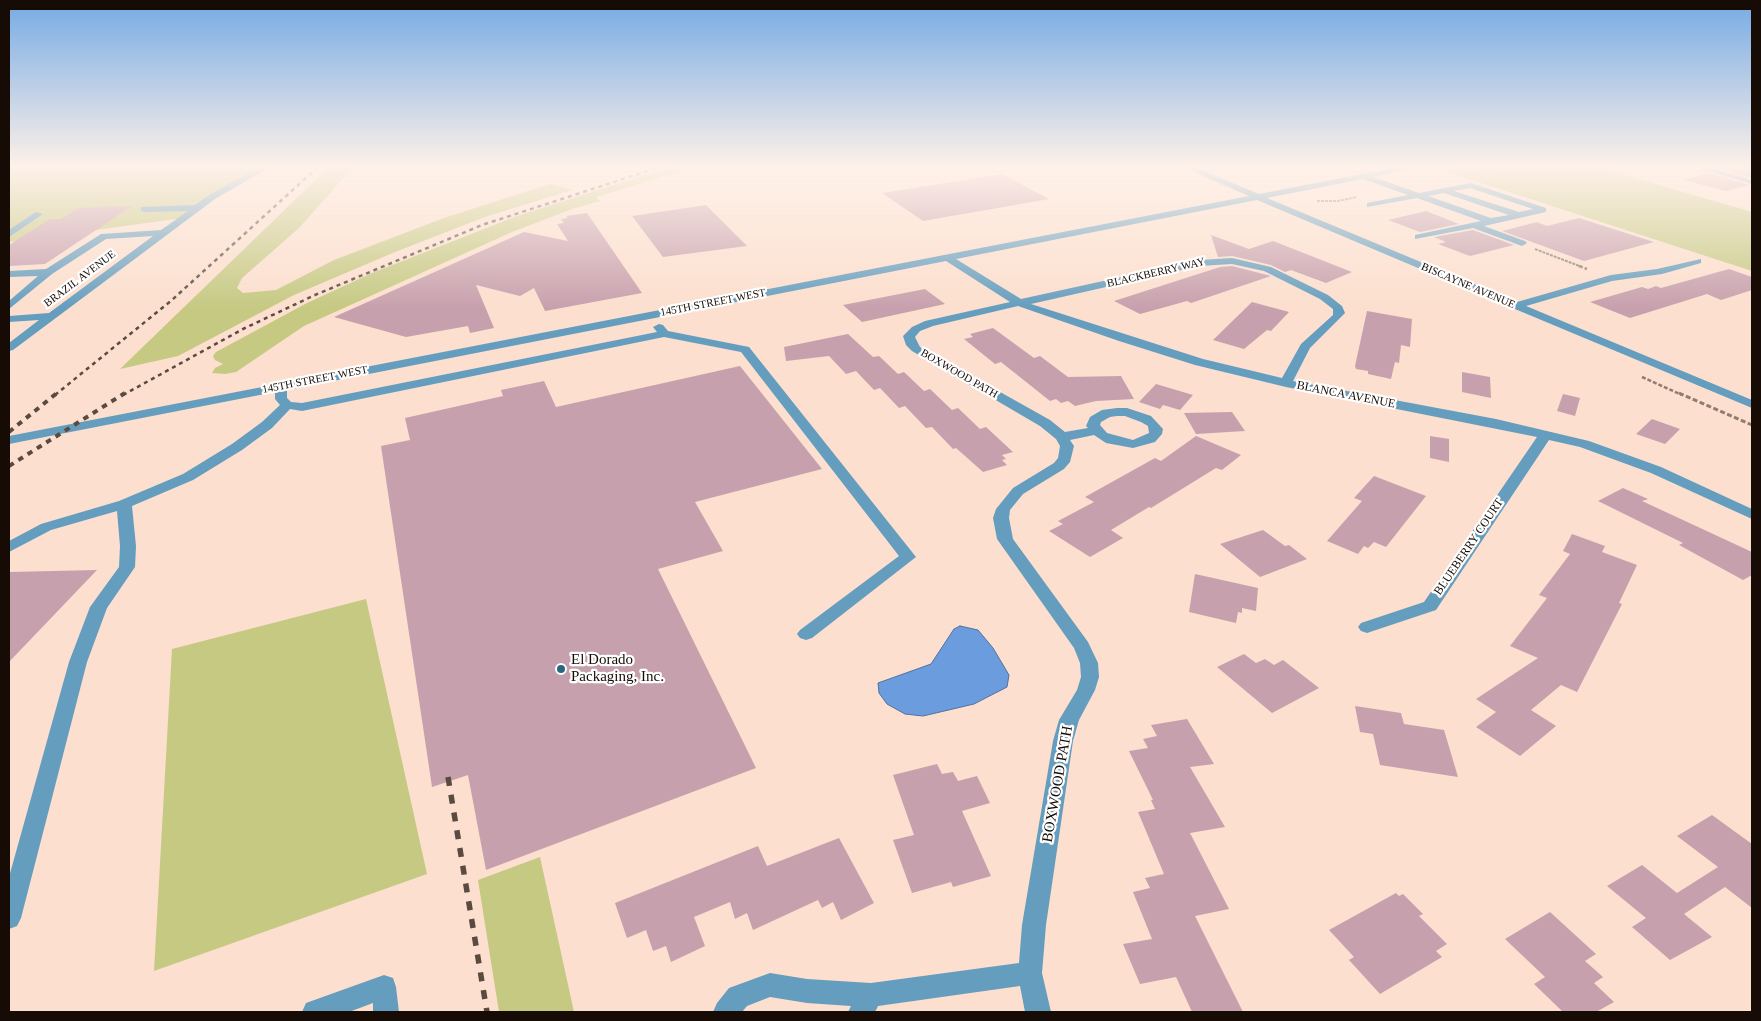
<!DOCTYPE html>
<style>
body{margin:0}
#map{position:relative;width:1761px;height:1021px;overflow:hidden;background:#fcdfce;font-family:"Times New Roman",serif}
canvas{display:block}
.frame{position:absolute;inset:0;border:10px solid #170c05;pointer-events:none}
</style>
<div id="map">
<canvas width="1761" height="1021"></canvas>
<div class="frame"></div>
</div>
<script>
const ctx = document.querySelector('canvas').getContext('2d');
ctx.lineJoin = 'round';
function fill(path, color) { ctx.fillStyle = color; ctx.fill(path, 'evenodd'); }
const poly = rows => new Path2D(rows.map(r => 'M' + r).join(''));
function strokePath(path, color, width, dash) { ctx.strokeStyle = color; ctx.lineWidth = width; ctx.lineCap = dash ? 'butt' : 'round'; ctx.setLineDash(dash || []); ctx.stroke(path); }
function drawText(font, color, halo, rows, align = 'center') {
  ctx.font = font + ' "Times New Roman",serif'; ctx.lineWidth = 4.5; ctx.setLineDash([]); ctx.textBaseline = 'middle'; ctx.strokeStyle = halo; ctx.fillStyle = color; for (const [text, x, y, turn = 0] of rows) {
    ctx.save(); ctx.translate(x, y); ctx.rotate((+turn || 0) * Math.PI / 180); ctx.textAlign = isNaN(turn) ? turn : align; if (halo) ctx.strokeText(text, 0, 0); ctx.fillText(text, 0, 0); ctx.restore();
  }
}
fill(poly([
 [9,166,269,166,210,197,183,218,9,242],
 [330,166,354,166,299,228,242,278,237,288,243,293,276,290,334,260,444,218,534,189,551,184,572,190,485,217,395,252,294,295,178,356,120,369],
 [673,166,699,166,596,197,600,201,572,209,512,232,304,326,236,372,225,374,212,373,215,368,223,364,215,360,213,356,216,352,307,303,372,273,517,216],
 [1449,166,1594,166,1752,212,1752,271,1438,169],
 [366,599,427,874,154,971,172,649],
 [540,857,574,1012,499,1012,478,880]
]), '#c5c982');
const water = poly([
 [960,626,978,630,993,648,1009,675,1007,687,974,704,923,716,905,714,887,704,879,693,878,683,931,664,954,629,960,626]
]);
fill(water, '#6b9cdd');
strokePath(water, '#52719c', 1);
fill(poly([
 [1738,166,1752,166,1752,178,1724,170],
 [1709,173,1750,185,1726,191,1683,180],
 [1002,174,1049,199,923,221,882,193],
 [706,205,747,246,663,257,632,216],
 [132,206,45,264,9,266,9,245,50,219,61,219,79,208],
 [1426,211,1459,224,1420,232,1388,220],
 [587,213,642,293,545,311,534,288,520,296,476,285,494,328,470,333,468,326,406,337,334,317,524,232,568,241,557,224,564,223,561,219,568,218,566,216],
 [1579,218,1654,242,1584,261,1502,231,1537,222,1547,226],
 [1473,230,1514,245,1470,256,1438,244,1446,242,1434,237],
 [1211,235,1249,249,1273,241,1352,272,1326,283,1291,270,1285,272,1271,265,1232,256,1218,257],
 [1232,266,1271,276,1191,303,1187,301,1140,314,1114,301,1220,267],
 [1729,269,1752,277,1752,290,1721,300,1707,294,1630,318,1590,302,1642,287,1648,289,1656,286,1661,288],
 [925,289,945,304,862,322,843,305],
 [1252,302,1289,312,1271,331,1267,330,1244,349,1213,340],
 [1367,311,1412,319,1410,347,1401,345,1399,363,1395,362,1391,379,1368,374,1368,371,1356,369,1355,366],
 [993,328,1034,358,1040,356,1068,377,1121,376,1134,399,1096,401,1075,406,1068,401,1061,403,1056,399,1050,401,1001,362,995,364,964,339,973,337,970,334],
 [848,334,873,357,879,356,898,374,904,372,924,391,930,389,952,410,958,408,980,429,986,427,1013,452,1002,455,1006,459,1002,460,1007,465,983,472,956,448,953,449,932,427,926,428,905,406,899,408,880,388,874,390,856,371,846,374,829,356,786,361,784,347],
 [740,366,822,469,695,502,723,551,658,569,756,768,486,870,468,775,432,787,381,446,410,440,405,418,503,396,501,390,544,381,556,407],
 [1462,372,1490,377,1491,398,1462,392],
 [1156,384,1193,395,1180,410,1163,405,1160,409,1139,402],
 [1563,394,1580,398,1575,416,1557,411],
 [1232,412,1245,431,1196,434,1184,413],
 [1652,419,1680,429,1665,444,1636,434],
 [1196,436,1241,455,1222,470,1216,468,1151,508,1149,507,1111,530,1123,538,1090,557,1049,531,1063,524,1058,521,1094,502,1085,497,1155,458,1161,461],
 [1430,436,1449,439,1449,462,1430,458],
 [1374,476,1426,496,1386,547,1374,542,1368,548,1364,546,1358,554,1327,541,1362,501,1354,498],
 [1623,488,1648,499,1642,501,1752,552,1752,575,1743,580,1679,545,1683,543,1598,501],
 [1263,530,1285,546,1289,545,1307,559,1260,577,1220,544],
 [1572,534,1605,546,1602,552,1637,565,1619,603,1622,604,1577,692,1561,685,1531,710,1556,726,1520,756,1476,727,1496,712,1476,699,1538,658,1510,646,1547,598,1539,595,1570,554,1563,551],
 [97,570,9,662,9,572],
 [1195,574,1258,588,1256,611,1242,608,1242,613,1238,612,1236,623,1189,612],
 [1244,654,1256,663,1265,659,1274,665,1283,660,1319,688,1272,713,1217,667],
 [1355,706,1401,713,1404,724,1444,730,1458,777,1380,765,1373,734,1360,732],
 [1187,719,1214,764,1190,767,1225,827,1190,833,1229,909,1195,916,1243,1012,1192,1012,1176,977,1140,984,1123,944,1152,939,1133,892,1150,888,1145,878,1164,874,1138,812,1155,809,1151,800,1153,800,1129,751,1148,748,1143,739,1157,736,1151,725],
 [937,764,942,774,953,772,958,781,977,776,990,803,962,811,991,876,953,887,951,882,912,893,893,840,914,835,893,775],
 [1712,815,1752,844,1752,908,1725,887,1684,914,1712,937,1670,960,1632,927,1646,918,1607,886,1642,865,1677,893,1718,867,1677,836],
 [839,838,874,903,841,920,833,902,822,908,818,900,753,930,747,913,735,919,730,902,694,917,705,946,671,962,666,946,653,951,646,930,627,938,615,903,758,846,767,866],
 [1396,893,1399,896,1403,894,1423,914,1419,916,1447,944,1436,951,1442,957,1380,994,1349,960,1354,957,1329,930],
 [1550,912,1596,954,1585,961,1603,977,1594,983,1614,1002,1596,1012,1563,1012,1534,984,1545,977,1505,939]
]), '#c7a0ad');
strokePath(poly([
 [1476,172,1502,166],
 [1317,201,1338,201,1357,197],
 [1535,249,1582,267]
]), '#917d70', 2, [3, 1]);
strokePath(poly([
 [1579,266,1587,269],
 [1642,377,1682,395]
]), '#917d70', 2.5, [4, 2]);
strokePath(poly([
 [1679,393,1752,425]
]), '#917d70', 3, [5, 2.5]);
fill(poly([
 [261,166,272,166,215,199,13,350,9,351,9,343,39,320,9,322,9,316,49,313,153,236,106,239,52,274,9,309,9,301,38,276,9,277,9,271,46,269,101,234,161,230,188,211,144,212,141,211,141,207,195,205,209,195,261,166],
 [1180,166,1192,166,1259,194,1403,166,1421,166,1373,177,1419,193,1471,183,1546,208,1546,212,1484,226,1525,241,1527,243,1522,246,1473,228,1415,239,1415,235,1481,221,1417,198,1367,207,1367,203,1408,195,1363,179,1267,198,1517,302,1611,275,1657,269,1701,259,1701,263,1662,274,1612,281,1526,306,1752,400,1752,408,1515,309,1509,308,1508,306,1257,200,956,259,1021,299,1199,260,1232,258,1271,267,1328,295,1342,306,1345,313,1310,348,1293,381,1496,419,1589,441,1661,467,1752,509,1752,519,1651,473,1580,447,1549,440,1436,610,1367,633,1361,631,1358,627,1361,623,1424,602,1537,437,1286,387,1195,365,1119,341,1018,306,933,326,920,331,915,337,920,347,1050,420,1065,432,1088,428,1086,426,1090,417,1102,410,1117,408,1127,408,1151,416,1163,429,1162,434,1155,442,1133,448,1106,443,1094,435,1070,440,1074,446,1070,462,1064,469,1023,494,1010,510,1009,518,1013,539,1088,642,1098,663,1099,677,1095,690,1079,720,1073,741,1046,925,1042,973,1051,1012,1025,1012,1020,986,878,1006,875,1012,848,1012,851,1006,807,1003,770,997,747,1006,742,1012,713,1012,717,1003,729,988,770,973,807,979,871,983,1019,963,1022,925,1053,741,1059,720,1077,690,1081,677,1080,663,1074,648,997,539,993,518,996,509,1013,488,1054,463,1058,458,1060,446,1056,439,1040,426,912,351,906,345,903,336,912,327,925,321,1010,302,946,261,287,390,287,398,291,402,302,403,657,332,653,327,659,324,663,325,668,331,749,347,916,557,812,638,806,640,800,638,797,634,800,630,899,556,741,352,664,337,302,411,290,409,272,428,242,450,193,480,132,506,136,546,135,567,107,608,87,662,21,918,17,926,9,929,9,877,69,662,90,607,119,567,120,546,117,511,51,530,9,552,9,541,41,524,119,501,183,474,232,444,262,422,280,405,275,399,275,392,9,444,9,436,1249,196,1180,166],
 [1470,188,1533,209,1519,212,1454,191,1470,188],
 [1444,193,1509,215,1491,218,1428,196,1444,193],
 [1232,264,1264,271,1320,299,1333,309,1333,315,1301,344,1282,378,1203,359,1031,304,1199,266,1232,264],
 [1117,416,1125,416,1141,422,1148,426,1149,433,1133,440,1107,433,1100,425,1101,422,1110,417,1117,416],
 [1690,166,1704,166,1752,180,1752,184,1690,166],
 [36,212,43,214,9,237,9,230,36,212],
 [384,975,393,978,396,987,399,1012,373,1012,373,1003,349,1012,302,1012,306,1003,384,975]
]), '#649dbe');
strokePath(poly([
 [55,395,172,300,319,166],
 [123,395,243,329,315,295,482,225,663,166]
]), '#5a4a40', 2.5, [4, 4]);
strokePath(poly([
 [9,432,57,393],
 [9,466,125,393]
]), '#5a4a40', 4, [5.5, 5.5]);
strokePath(poly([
 [448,777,487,1012]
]), '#5a4a40', 5.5, [9, 9]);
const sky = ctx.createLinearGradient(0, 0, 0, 309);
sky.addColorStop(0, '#76aae4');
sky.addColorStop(0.54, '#fef1e9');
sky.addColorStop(1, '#fef1e900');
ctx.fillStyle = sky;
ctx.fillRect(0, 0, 1761, 309);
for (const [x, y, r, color] of [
 [561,669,5,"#2a677e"]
]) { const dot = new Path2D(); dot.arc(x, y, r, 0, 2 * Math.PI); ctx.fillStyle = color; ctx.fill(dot); strokePath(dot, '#fff', 2); }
drawText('11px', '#170c05', '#fff', [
 ["BLACKBERRY WAY",1156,273,-13],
 ["BRAZIL AVENUE",80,279,-37],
 ["BISCAYNE AVENUE",1468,286,23],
 ["145TH STREET WEST",713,303,-11],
 ["BOXWOOD PATH",959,374,30],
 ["145TH STREET WEST",315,380,-11]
]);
drawText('12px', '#170c05', '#fff', [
 ["BLANCA AVENUE",1346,395,11],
 ["BLUEBERRY COURT",1469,547,-56]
]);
drawText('15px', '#170c05', '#fff', [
 ["El Dorado",571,660],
 ["Packaging, Inc.",571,677]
], 'left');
drawText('15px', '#170c05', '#fff', [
 ["BOXWOOD PATH",1058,784,-80]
]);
</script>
